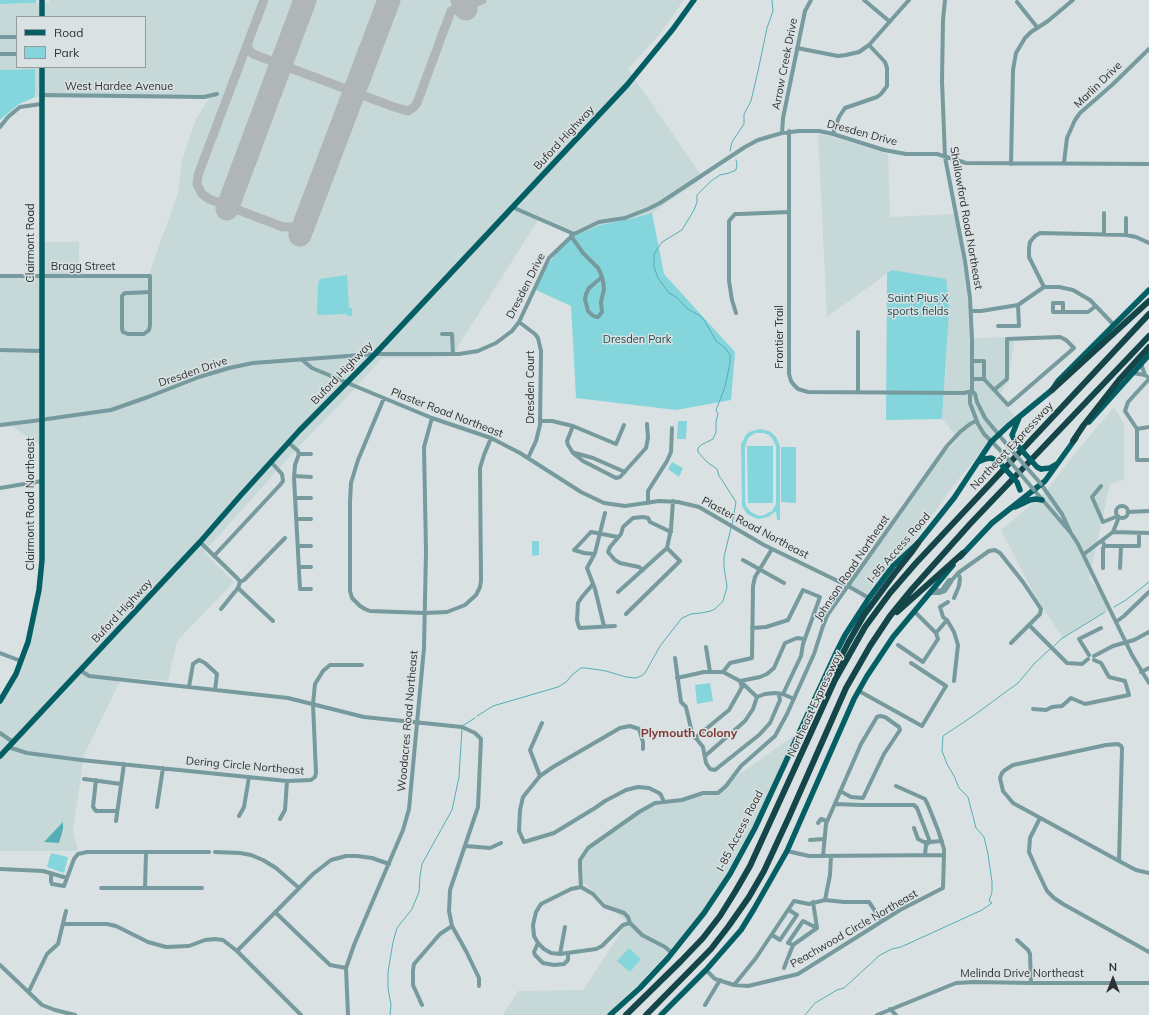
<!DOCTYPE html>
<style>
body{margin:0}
#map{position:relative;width:1149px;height:1015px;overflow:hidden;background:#dae1e2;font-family:Mulish,sans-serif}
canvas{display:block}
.legend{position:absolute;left:16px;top:16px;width:130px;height:52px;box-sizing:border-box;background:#dae1e2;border:1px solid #969b9c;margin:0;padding:5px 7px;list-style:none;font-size:12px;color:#2f3132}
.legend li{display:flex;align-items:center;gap:8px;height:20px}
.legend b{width:20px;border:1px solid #969b9c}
.north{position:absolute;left:1093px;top:959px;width:40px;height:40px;-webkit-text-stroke:3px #dae1e2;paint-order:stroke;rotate:0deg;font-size:11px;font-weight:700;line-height:16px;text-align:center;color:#2f3132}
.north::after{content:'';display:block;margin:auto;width:14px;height:18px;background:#2f3132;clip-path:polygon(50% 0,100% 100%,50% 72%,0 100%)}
</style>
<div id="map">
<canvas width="1149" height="1015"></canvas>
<ul class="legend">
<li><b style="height:5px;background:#045f65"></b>Road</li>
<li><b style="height:11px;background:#85d5dc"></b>Park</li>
</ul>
<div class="north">N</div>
</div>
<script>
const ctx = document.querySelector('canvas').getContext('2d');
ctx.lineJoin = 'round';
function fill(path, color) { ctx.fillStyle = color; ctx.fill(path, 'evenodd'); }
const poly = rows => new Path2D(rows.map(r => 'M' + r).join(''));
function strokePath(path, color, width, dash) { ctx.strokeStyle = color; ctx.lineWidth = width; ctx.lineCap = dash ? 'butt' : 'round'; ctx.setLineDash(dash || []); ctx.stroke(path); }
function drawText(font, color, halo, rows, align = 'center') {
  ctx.font = font + ' Mulish,sans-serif'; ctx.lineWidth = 3; ctx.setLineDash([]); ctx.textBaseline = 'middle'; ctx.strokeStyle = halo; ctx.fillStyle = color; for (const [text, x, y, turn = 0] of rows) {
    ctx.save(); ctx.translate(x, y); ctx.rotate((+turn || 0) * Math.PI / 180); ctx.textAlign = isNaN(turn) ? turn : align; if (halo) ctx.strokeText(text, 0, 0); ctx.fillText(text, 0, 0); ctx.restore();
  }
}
fill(poly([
 [49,0,684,0,658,36,628,69,703,178,652,213,630,219,600,225,576,235,540,217,452,356,428,358,382,358,346,398,302,443,204,552,234,582,177,641,168,681,122,677,84,755,73,830,78,851,0,851,0,701,8,690,29,631,43,560,40,445,12,426,0,428,0,277,44,276,44,242,79,242,79,275,149,274,178,193,182,160,196,119,211,95,52,98,35,97,35,69,0,70,0,4,49,3],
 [17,17,145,17,145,67,17,67],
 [818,134,833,137,888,154,890,217,955,214,972,310,974,338,1014,337,1009,381,998,396,1014,416,994,436,950,490,904,555,876,582,863,600,860,595,847,589,940,457,957,440,953,432,942,419,946,367,949,299,947,284,892,270,827,317],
 [1114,407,1124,424,1124,480,1110,484,1089,579,1103,596,1108,610,1072,631,1064,639,1035,596,1001,530,1045,493,1072,457],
 [795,735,750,832,732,865,705,907,673,947,639,984,606,1015,504,1015,504,1013,518,991,583,990,627,923,583,882,581,857,592,844,617,825,651,806,676,802,717,790]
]), '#c7d8d9');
fill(poly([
 [0,0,36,0,36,3,0,4],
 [35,69,35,97,19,104,0,120,0,70],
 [652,213,664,274,735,352,731,400,676,410,576,398,571,306,536,290,545,269,557,252,576,235,600,225,630,219],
 [892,270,946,279,949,299,949,312,942,419,886,420,887,273],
 [347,275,349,308,352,308,352,316,347,316,346,314,317,315,318,284,320,279],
 [678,421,687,421,686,439,677,439],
 [760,429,769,431,773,434,776,437,780,446,780,520,777,520,776,511,768,517,759,519,755,518,747,514,742,506,741,444,746,435,749,432],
 [755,433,764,433,769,435,772,438,776,446,776,504,772,511,764,515,759,516,751,512,746,506,745,501,745,447,748,438],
 [747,446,773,446,773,503,748,503],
 [781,447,796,447,796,503,781,502],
 [672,462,683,468,679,477,668,469],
 [532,541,539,541,539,555,532,556],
 [710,683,713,701,697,704,695,685],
 [51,853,68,857,64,873,47,867],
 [629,948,641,959,630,972,617,961]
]), '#85d5dc');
fill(poly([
 [63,822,63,829,59,843,44,842]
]), '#53aeb5');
strokePath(poly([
 [730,151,732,142,744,124,744,114,751,101,758,71,767,28,773,11,772,0],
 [732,525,736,502,722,480,719,476,717,469,707,462,698,452,698,448,701,445,713,439,716,432,716,421,718,414,716,410,725,387,730,363,730,355,725,348,716,341,704,320,699,315,689,310,676,297,669,293,658,278,654,267,654,254,662,242,682,230,694,210,697,202,697,195,711,181,720,175,729,173,736,170,737,164,736,160],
 [1114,607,1126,600,1149,582],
 [1053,647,1061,639,1105,612],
 [477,716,493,706,558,687,566,682,573,674,581,668,586,668,606,671,626,677,636,678,641,676,645,673,660,646,682,618,691,614,701,613,711,611,715,609,723,601,727,587,724,567,724,557,731,528],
 [462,726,475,718],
 [390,1015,391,1005,388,988,388,972,393,942,397,928,412,909,419,892,420,876,422,864,452,810,459,777,462,729],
 [805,1015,815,1003,837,990,844,988,880,955,892,949,901,947,982,910,992,903,989,901,992,892,992,882,988,854,984,837,976,828,968,797,959,788,954,776,947,764,942,751,943,736,973,716,1018,683,1034,664,1050,649]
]), '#53aeb5', 1);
strokePath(poly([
 [264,0,198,175,197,184,202,194,209,199,283,227,296,227],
 [248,44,248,49,253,54,394,107,408,111,414,107,417,103,451,11,482,0]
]), '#b0b6b8', 9);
strokePath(poly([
 [462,0,466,9],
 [227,209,305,0],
 [300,235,389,0]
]), '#b0b6b8', 23);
strokePath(poly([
 [864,0,889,21],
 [945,0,943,20,942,81,945,157,965,261,970,298,972,340,972,391,970,395,970,403,978,424,984,434,1001,451],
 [1017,2,1037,27],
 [0,37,17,37],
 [797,48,838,56,846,55,859,52,869,45,909,0],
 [0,54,17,54],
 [41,95,204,97,217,94],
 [0,127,8,117,20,107,41,104],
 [789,131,789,374,791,381,794,385,798,389,808,392,964,393,972,391],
 [782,133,783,118,805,11,811,0],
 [833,134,839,117,845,108,877,97,881,94,887,86,887,68,885,62,869,45],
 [1064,163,1067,138,1075,120,1080,113,1112,85,1149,49],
 [1011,164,1013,70,1016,53,1025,38,1031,32,1048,21,1073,0],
 [512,207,574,234],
 [1104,213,1104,234],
 [1126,218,1126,235],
 [571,236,583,253,598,268,601,274,602,277,603,281,604,289,601,302,602,312,598,317,596,317,592,315,588,311,585,299,586,294,589,288,602,277],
 [0,276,150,276,150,325,149,330,144,334,128,334,123,332,122,329,122,296,125,293,129,293,150,292],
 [1044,287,1029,257,1029,248,1030,242,1035,236,1040,233,1126,235,1136,237,1149,243],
 [971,311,981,311,1018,305,1044,287,1059,287,1073,290,1090,300,1113,324],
 [1063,312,1063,303,1053,303,1053,312,1088,312,1096,306],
 [736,313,732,300,729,281,729,221,735,214,740,214,789,212],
 [519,322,535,334,538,338,541,351,540,425,536,441,528,458],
 [998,326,1019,326,1018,305],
 [858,332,858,391],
 [442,334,452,334,453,354],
 [0,350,41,351],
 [301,359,312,368,374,394,432,418,491,438,520,453,581,492,604,503,625,506,659,501,678,502,699,507,764,545,848,586,869,598],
 [1141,364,1145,375,1149,378],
 [1133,373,1145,375],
 [972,379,984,379,984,361,972,361],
 [984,379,1008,405,1074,348,1066,340,1060,337,1007,339,1007,379,994,390],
 [1149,379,1128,402,1125,411,1137,429,1137,460,1149,460],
 [972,391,975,394,977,402,985,418,1008,446],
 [384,398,358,460,351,483,350,502,350,591,352,598,360,606,365,609,370,611,425,613,447,612,465,605,476,595,480,587,481,580,480,468,484,455,491,438],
 [540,421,552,421,573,426,616,444,624,425],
 [0,425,33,421,111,410,148,397,199,377,229,368,253,363,375,354,459,354,478,351,496,343,512,331,519,322,549,258,574,234,599,222,625,218,648,209,660,203,745,147,758,140,782,133,799,131,819,131,833,134,884,150,906,154,937,154,966,163,1149,164],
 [573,426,567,441,568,445,573,453,583,461,616,478,620,477,646,448,648,438,647,424],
 [1137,429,1149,427],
 [289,443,298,451,299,454,295,465,294,478,300,589,311,589],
 [575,453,593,458,625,472],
 [299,454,311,454],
 [294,476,311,477],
 [1041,484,1062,514,1070,531],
 [1101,486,1092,497,1103,522,1118,516],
 [0,488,42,481],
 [1034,490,1071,533,1078,544,1132,655,1149,683],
 [296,498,311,498],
 [648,503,648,491,667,461,671,452,672,428],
 '1116 512a6 6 0 1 1 12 0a6 6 0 1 1-12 0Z',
 [1128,512,1149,511],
 [296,519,311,519],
 [1113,532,1149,533],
 [1102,541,1105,546,1139,546,1139,533],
 [200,542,238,579,240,582,238,588,273,621],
 [298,546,311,546],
 [594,554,584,553,574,550,591,532,618,537],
 [1084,554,1113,532,1119,517],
 [214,556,280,485,283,481,282,474,271,462],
 [743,560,784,583],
 [299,567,311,567],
 [1103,568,1103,548,1105,546],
 [1120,568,1121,546],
 [643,570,639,567,620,563,615,560,608,552,610,547,621,534,623,527,633,518,643,517,648,518,650,522,671,532],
 [240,582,244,580,285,538],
 [593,584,582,597,578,603,577,620,579,627,580,628,615,626],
 [934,588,939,591,942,590,949,580,952,580,958,573,989,551,995,550,1000,553,1023,582,1041,609,1040,614,1011,643],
 [618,592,667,548,671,529,673,501],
 [929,593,940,593,945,591,951,582],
 [954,598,959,586,960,578,958,573],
 [948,602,940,607,943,617,947,620,954,632,958,645,954,681],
 [221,609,238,588],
 [626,614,680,561,667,548],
 [1116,622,1124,616,1149,592],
 [1029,625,1067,663,1082,664,1088,659],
 [604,626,595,589,587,568,595,553,605,513],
 [936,633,947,620],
 [898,645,923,662,938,639,936,633,914,611],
 [706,647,710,672],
 [0,653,21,661],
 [1089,655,1079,639,1101,628],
 [1094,656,1113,646,1134,640,1149,632],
 [675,658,681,702,686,707,692,733,703,747,706,763,710,769,715,770,759,735,770,723,780,700,779,695,783,694,801,656,803,644,820,597,803,590,788,620,766,627,752,628],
 [80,670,89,676,288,698,364,717,462,727,475,733,481,739,478,807,450,890,449,911,452,926,466,951,479,978,479,986],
 [723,672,740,681,760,677,767,674,774,668,785,643,797,638,804,639],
 [1141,672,1149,668],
 [677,678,704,672,723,672,730,663,752,658,753,586,755,577,772,549],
 [189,687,193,664,199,660,205,663,217,674,215,690],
 [859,691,922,726,946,686,911,663],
 [1033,709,1046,710,1052,707,1062,706,1071,698,1085,704,1129,695,1125,681,1109,677,1101,663,1094,660],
 [0,733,13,742],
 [695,738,729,710,742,687,740,681,757,697],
 [8,747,27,753,81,760,287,781,311,780,315,777,316,773,313,704,315,684,323,671,330,665,362,665],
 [643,749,643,742,639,729,630,726,620,728,553,767,540,776,523,797,520,810,519,831,524,842,554,833,595,808,605,801,626,790,638,787,649,788,659,793,661,795,664,802],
 [705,756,745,721,753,709,757,697,765,694,775,693,783,694,794,699],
 [540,776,530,750,542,723],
 [84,779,121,784],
 [96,780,93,807,96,811,117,811],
 [896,786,925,799,928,805,938,830,944,849,944,855],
 [835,804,861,805,914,805,917,808,930,842,942,841],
 [157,807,163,768],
 [239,816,244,807,249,777],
 [1040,818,1030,838,1029,852,1037,870,1047,891,1054,898,1063,904,1149,952],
 [280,819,285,810,287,781],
 [116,821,124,764],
 [818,823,821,819,827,821],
 [914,828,918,839,924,842,930,842],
 [810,840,823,839],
 [466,846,490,848,501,843],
 [215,852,240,853,251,855,263,860,276,868,299,888],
 [925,855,926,845,930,842],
 [823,856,826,824,861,744,877,717,880,716,885,717,899,727,900,730,884,754,863,798,851,797,840,791],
 [1119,861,1122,748,1121,746,1118,744,1106,745,1013,765,1005,770,1002,773,1000,778,1003,791,1013,803,1119,861,1136,870,1149,873],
 [0,869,43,871,67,878,74,859,78,854,87,852,209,852],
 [51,873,51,881,52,884,64,886,67,878],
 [581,887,580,868,580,860,588,848,639,812,655,803,682,800,703,793,718,793,726,786,741,766,775,736,787,714,814,654,823,626,828,614,947,446,960,432,970,424,976,421],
 [581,887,571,889,541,904,536,912,533,925,534,936,538,943,544,949,551,953,560,954,596,949,602,946,623,925,630,923],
 [581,887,593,894,604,906,624,913,628,917,630,923,642,935,665,947,672,953],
 [101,888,202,888],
 [145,888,146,853],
 [825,900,844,902,869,902,882,921],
 [275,912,330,965,346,968],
 [64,924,107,924,116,926,148,942,166,947,189,946,205,940,215,939,223,940,237,951,301,1015],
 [772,935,780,940,797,915,789,910],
 [1017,940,1028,950,1030,954,1031,983],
 [538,943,534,952,535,955,543,963,554,965,564,964,568,960,568,953],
 [793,945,788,943,803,921,817,928],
 [237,951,313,874,331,860,346,856,357,856,372,858,389,864],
 [560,954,565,927],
 [0,965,42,1005,55,1010,75,1015],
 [784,968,793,945,817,928,813,902],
 [706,970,715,979,734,985,748,986,798,974,900,910,943,888,944,855,809,856,787,851],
 [734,985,756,958,794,901,809,904,825,900,830,875,831,856],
 [29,991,47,954,58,944,66,911],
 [422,1005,413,985,413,970,414,964,440,934,452,926],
 [705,1005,720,980],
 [890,1009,896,1015],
 [348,1015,346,968,354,945,403,830,409,809,424,648,426,552,424,447,432,418],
 [877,1015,956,983,974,982,1031,983,1149,983]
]), '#769a9d', 4);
strokePath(poly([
 [42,17,42,0],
 [1089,422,1149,355],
 [1016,444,1012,435,1019,418],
 [978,462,985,459,991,458,999,462],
 [1041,469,1050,468,1057,464],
 [1015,507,1030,500,1036,499,1042,500],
 [960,557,992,523,1045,481,1076,438],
 [0,701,16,674,28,642,39,590,42,560,42,67],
 [0,756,200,542,241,495,299,431,375,354,627,85,673,29,694,0],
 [610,1015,640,988,668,958,704,913,730,874,755,828,836,653,845,635,869,598,893,566,918,543,954,498,991,442,1008,426,1052,390,1058,381,1149,290],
 [661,1015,706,970,741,930,754,909,787,851,854,699,867,676,893,637,953,565]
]), '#045f65', 5.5);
strokePath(poly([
 [1052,390,1149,301],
 [1073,441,1083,426,1119,380,1149,347],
 [897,612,963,553],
 [837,672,839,661,848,643,864,615,895,573,911,553,918,543],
 [626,1015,681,961,703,938,720,916,735,892,750,866,835,680,865,627,890,593,916,563,1149,314],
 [646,1015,711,949,728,927,749,897,764,871,789,817,846,688,870,646,890,616,912,589,970,524,1149,336]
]), '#134549', 6);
strokePath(poly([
 [1008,446,1041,484],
 [1001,451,1034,490]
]), '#769a9d', 4);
strokePath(poly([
 [1016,444,1037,467,1041,469],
 [999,462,1017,482,1020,490]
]), '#045f65', 5.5);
drawText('11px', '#2f3132', '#dae1e2', [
 ["Arrow Creek Drive",785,64,-79],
 ["Marlin Drive",1098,85,-44],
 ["West Hardee Avenue",119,87],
 ["Dresden Drive",862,133,15],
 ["Buford Highway",564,138,-47],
 ["Shallowford Road Northeast",966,218,80],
 ["Clairmont Road",31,243,-90],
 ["Bragg Street",83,267],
 ["Dresden Drive",526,286,-63],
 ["Frontier Trail",780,337,-90],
 ["Dresden Drive",193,372,-19],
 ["Buford Highway",342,373,-46],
 ["Dresden Court",531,387,-90],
 ["Plaster Road Northeast",447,413,21],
 ["Northeast Expressway",1012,446,-47],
 ["Clairmont Road Northeast",31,504,-90],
 ["Plaster Road Northeast",755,528,28],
 ["I-85 Access Road",899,548,-49],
 ["Johnson Road Northeast",852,568,-56],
 ["Buford Highway",122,611,-47],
 ["Northeast Expressway",815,704,-65],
 ["Woodacres Road Northeast",408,721,-85],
 ["Dering Circle Northeast",245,766,5],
 ["I-85 Access Road",740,831,-63],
 ["Peachwood Circle Northeast",854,929,-30],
 ["Melinda Drive Northeast",1022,974]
]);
drawText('11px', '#1f494d', '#dae1e2', [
 ["Saint Pius X",918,299],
 ["sports fields",918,312],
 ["Dresden Park",637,340]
]);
drawText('bold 12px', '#7f3831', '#dae1e2', [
 ["Plymouth Colony",689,733]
]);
</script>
